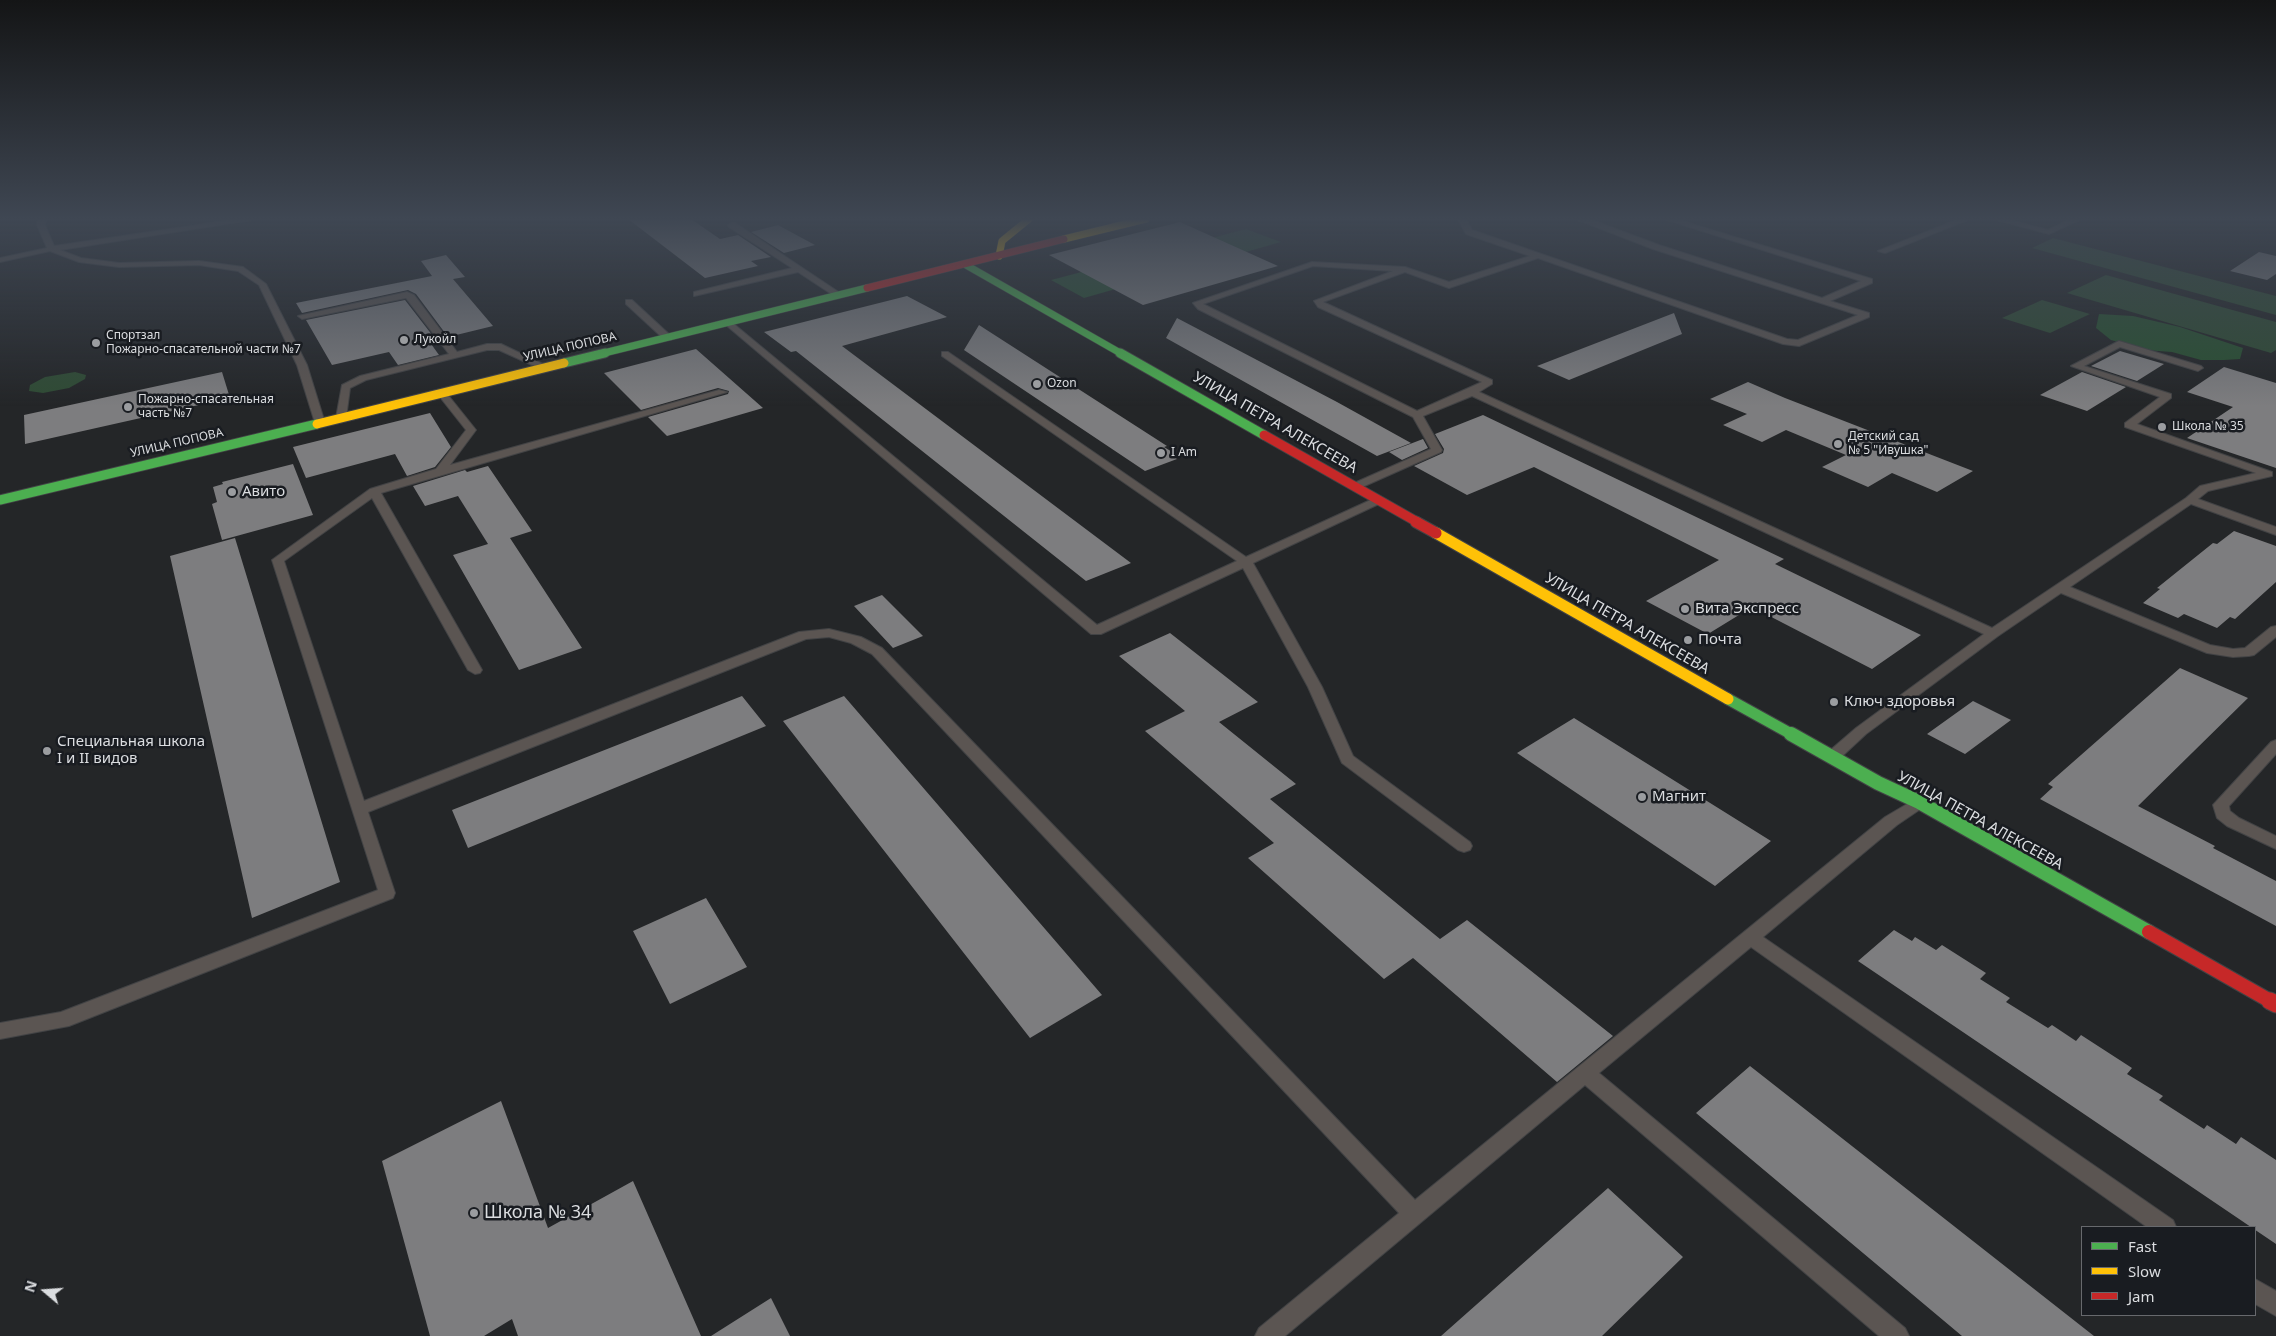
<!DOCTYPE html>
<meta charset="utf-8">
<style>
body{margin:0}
#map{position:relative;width:2276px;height:1336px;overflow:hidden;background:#242628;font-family:"Noto Sans",sans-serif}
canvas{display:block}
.legend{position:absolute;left:2081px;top:1226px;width:175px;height:90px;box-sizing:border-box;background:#191c21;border:1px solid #67696d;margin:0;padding:6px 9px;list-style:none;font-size:15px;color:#dbdde0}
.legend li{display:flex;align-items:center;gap:10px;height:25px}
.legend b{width:25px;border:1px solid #67696d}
.north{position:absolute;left:20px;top:1266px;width:50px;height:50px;-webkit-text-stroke:4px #191c21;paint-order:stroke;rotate:288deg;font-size:14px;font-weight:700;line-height:20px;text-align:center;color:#dbdde0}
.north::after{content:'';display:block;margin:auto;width:18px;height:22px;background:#dbdde0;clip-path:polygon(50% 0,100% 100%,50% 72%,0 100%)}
</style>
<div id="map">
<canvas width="2276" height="1336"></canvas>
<ul class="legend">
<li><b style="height:6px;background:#4caf50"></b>Fast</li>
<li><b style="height:6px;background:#ffc107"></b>Slow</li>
<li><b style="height:6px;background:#c62828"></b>Jam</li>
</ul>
<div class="north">N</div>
</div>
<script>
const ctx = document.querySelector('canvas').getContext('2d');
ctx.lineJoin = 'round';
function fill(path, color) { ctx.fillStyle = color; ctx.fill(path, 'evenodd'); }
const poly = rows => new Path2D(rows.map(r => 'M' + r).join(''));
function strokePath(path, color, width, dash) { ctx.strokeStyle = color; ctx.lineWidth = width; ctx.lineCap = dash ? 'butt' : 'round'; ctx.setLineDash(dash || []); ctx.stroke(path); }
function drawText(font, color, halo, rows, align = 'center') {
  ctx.font = font + ' "Noto Sans",sans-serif'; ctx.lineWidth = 5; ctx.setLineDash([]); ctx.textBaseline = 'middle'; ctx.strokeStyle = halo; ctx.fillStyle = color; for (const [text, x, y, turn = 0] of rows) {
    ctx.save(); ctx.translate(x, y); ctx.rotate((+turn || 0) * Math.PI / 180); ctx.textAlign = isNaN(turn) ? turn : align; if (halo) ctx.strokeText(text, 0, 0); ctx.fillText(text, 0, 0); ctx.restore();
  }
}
fill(poly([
 [2053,238,2276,296,2276,315,2032,248],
 [2106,275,2276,322,2276,350,2271,353,2067,293],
 [2042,300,2090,314,2050,333,2002,318],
 [75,372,86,375,85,379,69,388,43,393,29,391,30,385,45,377]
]), '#2f4b34');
fill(poly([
 [1246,229,1281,242,1084,298,1051,280],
 [2099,314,2133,316,2180,327,2243,348,2240,359,2224,360,2201,360,2172,352,2145,350,2111,340,2096,328]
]), '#295031');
fill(poly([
 [628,219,691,219,720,239,738,235,771,257,751,261,758,266,705,278],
 [1180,222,1278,266,1143,305,1049,255],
 [778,225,815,245,784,253,751,232],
 [2259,252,2276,256,2276,274,2267,280,2230,271],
 [446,255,465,277,453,279,493,326,448,337,416,294,408,290,302,313,296,303,432,276,421,261],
 [907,296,947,317,842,346,1131,563,1086,581,796,351,791,352,764,332],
 [405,300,436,340,429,341,439,355,398,365,389,352,332,365,306,320],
 [1674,313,1682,334,1569,380,1537,366],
 [1177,318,1337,402,1411,443,1377,456,1166,338],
 [979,325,1167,446,1164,447,1174,453,1170,455,1177,459,1145,471,964,350],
 [696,349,763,408,667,436,648,417,728,394,729,391,718,388,641,410,604,373],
 [2120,351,2164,364,2137,381,2091,366],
 [2224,367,2276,383,2276,468,2187,438,2233,407,2187,392],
 [222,372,230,398,25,444,24,415],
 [2082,372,2126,387,2087,411,2040,395],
 [1748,382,1785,398,1973,471,1937,492,1892,473,1868,487,1822,467,1846,455,1786,430,1762,442,1723,425,1747,414,1710,399],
 [430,413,451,447,435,467,407,476,395,454,306,478,293,447],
 [1483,415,1784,559,1775,564,1921,635,1872,669,1752,607,1708,634,1646,601,1719,560,1534,467,1467,495,1414,466,1443,453,1444,449,1435,434],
 [1423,439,1428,448,1402,460,1389,452],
 [293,464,313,515,222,540,212,504,217,502,213,487,223,484,222,482],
 [488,466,532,531,510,538,582,648,519,670,453,555,488,544,458,496,425,506,413,486,465,470,467,472],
 [2234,531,2276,546,2276,582,2235,619,2230,617,2217,628,2184,614,2178,618,2143,603,2160,589,2157,588,2213,543,2217,544],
 [235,538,340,882,252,918,170,556],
 [882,595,923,636,893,648,854,606],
 [1170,633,1258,702,1219,722,1296,784,1270,799,1440,939,1467,920,1613,1036,1557,1082,1413,958,1384,979,1248,858,1274,843,1145,731,1185,711,1119,656],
 [2180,668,2248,698,2138,806,2215,846,2213,848,2276,881,2276,926,2040,799,2053,787,2048,784],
 [742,696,766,726,468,848,452,810],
 [844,696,1102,995,1030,1038,783,721],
 [1973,701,2011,720,1965,754,1927,734],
 [1574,718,1771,841,1715,886,1517,753],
 [706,898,747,967,670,1004,633,931],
 [1894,930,1912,941,1915,937,1936,950,1942,945,1986,973,1980,979,2010,998,2006,1002,2048,1028,2052,1025,2076,1041,2081,1035,2132,1068,2127,1074,2163,1096,2159,1100,2204,1129,2207,1125,2236,1144,2241,1137,2276,1160,2276,1244,1858,961],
 [1750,1066,2094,1336,1962,1336,1696,1113],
 [501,1101,548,1228,633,1181,701,1336,518,1336,512,1319,484,1336,430,1336,382,1161],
 [1608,1188,1683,1257,1602,1336,1441,1336],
 [771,1298,790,1336,711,1336]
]), '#7d7d7f');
const lane = poly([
 [38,219,46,219,45,225,54,246,238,219,258,219,60,250,81,258,119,263,199,261,243,267,266,284,307,365,325,423,324,425,320,426,315,423,297,365,259,285,238,271,199,265,119,267,79,262,50,251,0,262,0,258,47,248,37,225,38,219],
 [1458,219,1466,219,1472,230,1787,339,1798,340,1858,315,1653,249,1578,220,1589,219,1659,245,1822,298,1861,281,1664,219,1676,219,1872,279,1872,283,1830,301,1869,313,1869,317,1799,346,1783,344,1538,258,1449,288,1405,272,1323,302,1492,380,1492,384,1479,392,1992,628,2186,498,2200,486,2256,473,2125,427,2125,423,2160,397,2071,366,2119,341,2201,366,2203,368,2198,371,2120,347,2084,366,2171,394,2171,398,2137,424,2272,472,2272,476,2208,491,2198,499,2276,527,2276,535,2191,504,2070,587,2210,645,2233,649,2245,648,2271,627,2276,626,2276,637,2254,655,2249,656,2233,657,2207,653,2061,593,1998,636,1866,734,1837,761,1827,761,1824,757,1827,753,1856,728,1984,634,1472,396,1423,416,1442,450,1441,452,1360,488,1352,488,1352,484,1431,449,1413,417,1198,309,1193,303,1312,262,1405,267,1449,282,1530,256,1466,234,1458,219],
 [1313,266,1393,271,1314,301,1318,307,1482,382,1417,411,1203,304,1313,266],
 [1959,219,1970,219,1885,253,1878,251,1959,219],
 [1993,219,2006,219,2048,230,2071,219,2081,219,2049,234,1993,219],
 [732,223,735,223,843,295,836,297,798,272,694,296,694,292,792,268,729,227,728,225,732,223],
 [407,292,414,295,457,352,487,344,501,344,549,367,541,369,499,350,487,350,366,380,350,388,346,418,345,420,337,420,336,418,342,385,360,376,449,354,406,298,302,319,298,316,407,292],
 [626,300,632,300,671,336,671,340,665,340,626,304,626,300],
 [729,320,1097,625,1237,561,942,356,942,352,948,352,1246,557,1375,498,1383,498,1383,502,1253,563,1322,687,1353,756,1470,842,1472,846,1470,850,1464,852,1458,850,1342,763,1308,687,1243,568,1101,634,1091,634,726,325,726,321,729,320],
 [441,389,444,390,476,430,450,465,719,390,727,392,381,493,482,670,480,673,475,674,468,670,372,498,284,561,364,801,799,632,829,629,861,637,882,648,1415,1200,1885,817,1919,797,1925,798,1927,802,1925,806,1897,825,1763,937,2173,1220,2176,1227,2147,1227,1751,947,1599,1073,1905,1328,1909,1336,1879,1336,1585,1085,1285,1336,1255,1336,1259,1328,1399,1213,872,654,851,643,829,637,806,639,368,812,395,893,393,898,69,1026,0,1039,0,1023,61,1012,378,890,272,560,370,489,436,469,466,430,436,392,441,389],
 [2276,740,2276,754,2229,806,2230,811,2239,818,2276,836,2276,849,2227,826,2217,818,2213,805,2271,742,2276,740],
 [2255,1279,2276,1291,2276,1316,2255,1304,2255,1279]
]);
const fastFar3 = poly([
 [966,265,1122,354],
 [600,354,867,288]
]);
const fastFar2 = poly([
 [1120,353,1264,435],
 [564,363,605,353],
 [0,500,317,424]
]);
const fastFar1 = poly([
 [1728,699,1793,735]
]);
const fast = poly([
 [1791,734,1878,783,1919,802,2149,932]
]);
const slowFar2 = poly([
 [1064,239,1146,219],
 [999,256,1002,241,1029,219]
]);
const slowFar1 = poly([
 [317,424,564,363]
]);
const slow = poly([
 [1436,533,1728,699]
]);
const jamFar4 = poly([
 [867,288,1064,239]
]);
const jamFar3 = poly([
 [1264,435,1419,523]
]);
const jamFar2 = poly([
 [1416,522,1436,533]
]);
const jamFar1 = poly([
 [2149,932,2272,1002]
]);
const jam = poly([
 [2270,1001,2276,1004]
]);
strokePath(lane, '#424345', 2);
strokePath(fastFar3, '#424345', 8);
strokePath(fastFar2, '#424345', 11);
strokePath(fastFar1, '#424345', 13);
strokePath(fast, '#424345', 16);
strokePath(slowFar2, '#424345', 8);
strokePath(slowFar1, '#424345', 11);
strokePath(slow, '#424345', 13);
strokePath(jamFar4, '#424345', 8);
strokePath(jamFar3, '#424345', 11);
strokePath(jamFar2, '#424345', 13);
strokePath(jamFar1, '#424345', 16);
strokePath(jam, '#424345', 19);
fill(lane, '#5b5552');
strokePath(fastFar3, '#4caf50', 7);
strokePath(fastFar2, '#4caf50', 9);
strokePath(fastFar1, '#4caf50', 11);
strokePath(fast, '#4caf50', 14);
strokePath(slowFar2, '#ffc107', 7);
strokePath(slowFar1, '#ffc107', 9);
strokePath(slow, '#ffc107', 11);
strokePath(jamFar4, '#c62828', 7);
strokePath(jamFar3, '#c62828', 9);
strokePath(jamFar2, '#c62828', 11);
strokePath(jamFar1, '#c62828', 14);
strokePath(jam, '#c62828', 17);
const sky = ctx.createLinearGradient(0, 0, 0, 406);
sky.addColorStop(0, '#141516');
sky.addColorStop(0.54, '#3f4753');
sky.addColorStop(1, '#3f475300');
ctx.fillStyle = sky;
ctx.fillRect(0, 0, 2276, 406);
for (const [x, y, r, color] of [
 [404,340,5,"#9b9da0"],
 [96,343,5,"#9b9da0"],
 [1037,384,5,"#9b9da0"],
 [128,407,5,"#9b9da0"],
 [2162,427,5,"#9b9da0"],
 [1838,444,5,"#9b9da0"],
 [1161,453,5,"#9b9da0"],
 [232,492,5,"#9b9da0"],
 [1685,609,5,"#9b9da0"],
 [1688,640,5,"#9b9da0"],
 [1834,702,5,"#9b9da0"],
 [47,751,5,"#9b9da0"],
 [1642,797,5,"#9b9da0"],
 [474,1213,5,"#9b9da0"]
]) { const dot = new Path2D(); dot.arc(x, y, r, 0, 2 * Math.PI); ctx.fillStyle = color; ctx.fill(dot); strokePath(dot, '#191c21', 2); }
drawText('12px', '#dbdde0', '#191c21', [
 ["Спортзал",106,336],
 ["Пожарно-спасательной части №7",106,350],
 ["Лукойл",414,340],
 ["Ozon",1047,384],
 ["Пожарно-спасательная",138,400],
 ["часть №7",138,414],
 ["Школа № 35",2172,427],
 ["Детский сад",1848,437],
 ["№ 5 \"Ивушка\"",1848,451],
 ["I Am",1171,453]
], 'left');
drawText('12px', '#dbdde0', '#191c21', [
 ["УЛИЦА ПОПОВА",570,347,-13],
 ["УЛИЦА ПОПОВА",177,443,-13]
]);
drawText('15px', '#dbdde0', '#191c21', [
 ["УЛИЦА ПЕТРА АЛЕКСЕЕВА",1275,423,30],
 ["УЛИЦА ПЕТРА АЛЕКСЕЕВА",1627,624,30],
 ["УЛИЦА ПЕТРА АЛЕКСЕЕВА",1980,821,29]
]);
drawText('15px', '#dbdde0', '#191c21', [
 ["Авито",242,492],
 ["Вита Экспресс",1695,609],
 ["Почта",1698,640],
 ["Ключ здоровья",1844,702],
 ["Специальная школа",57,742],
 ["I и II видов",57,759],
 ["Магнит",1652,797]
], 'left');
drawText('18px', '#dbdde0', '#191c21', [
 ["Школа № 34",484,1213]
], 'left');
</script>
